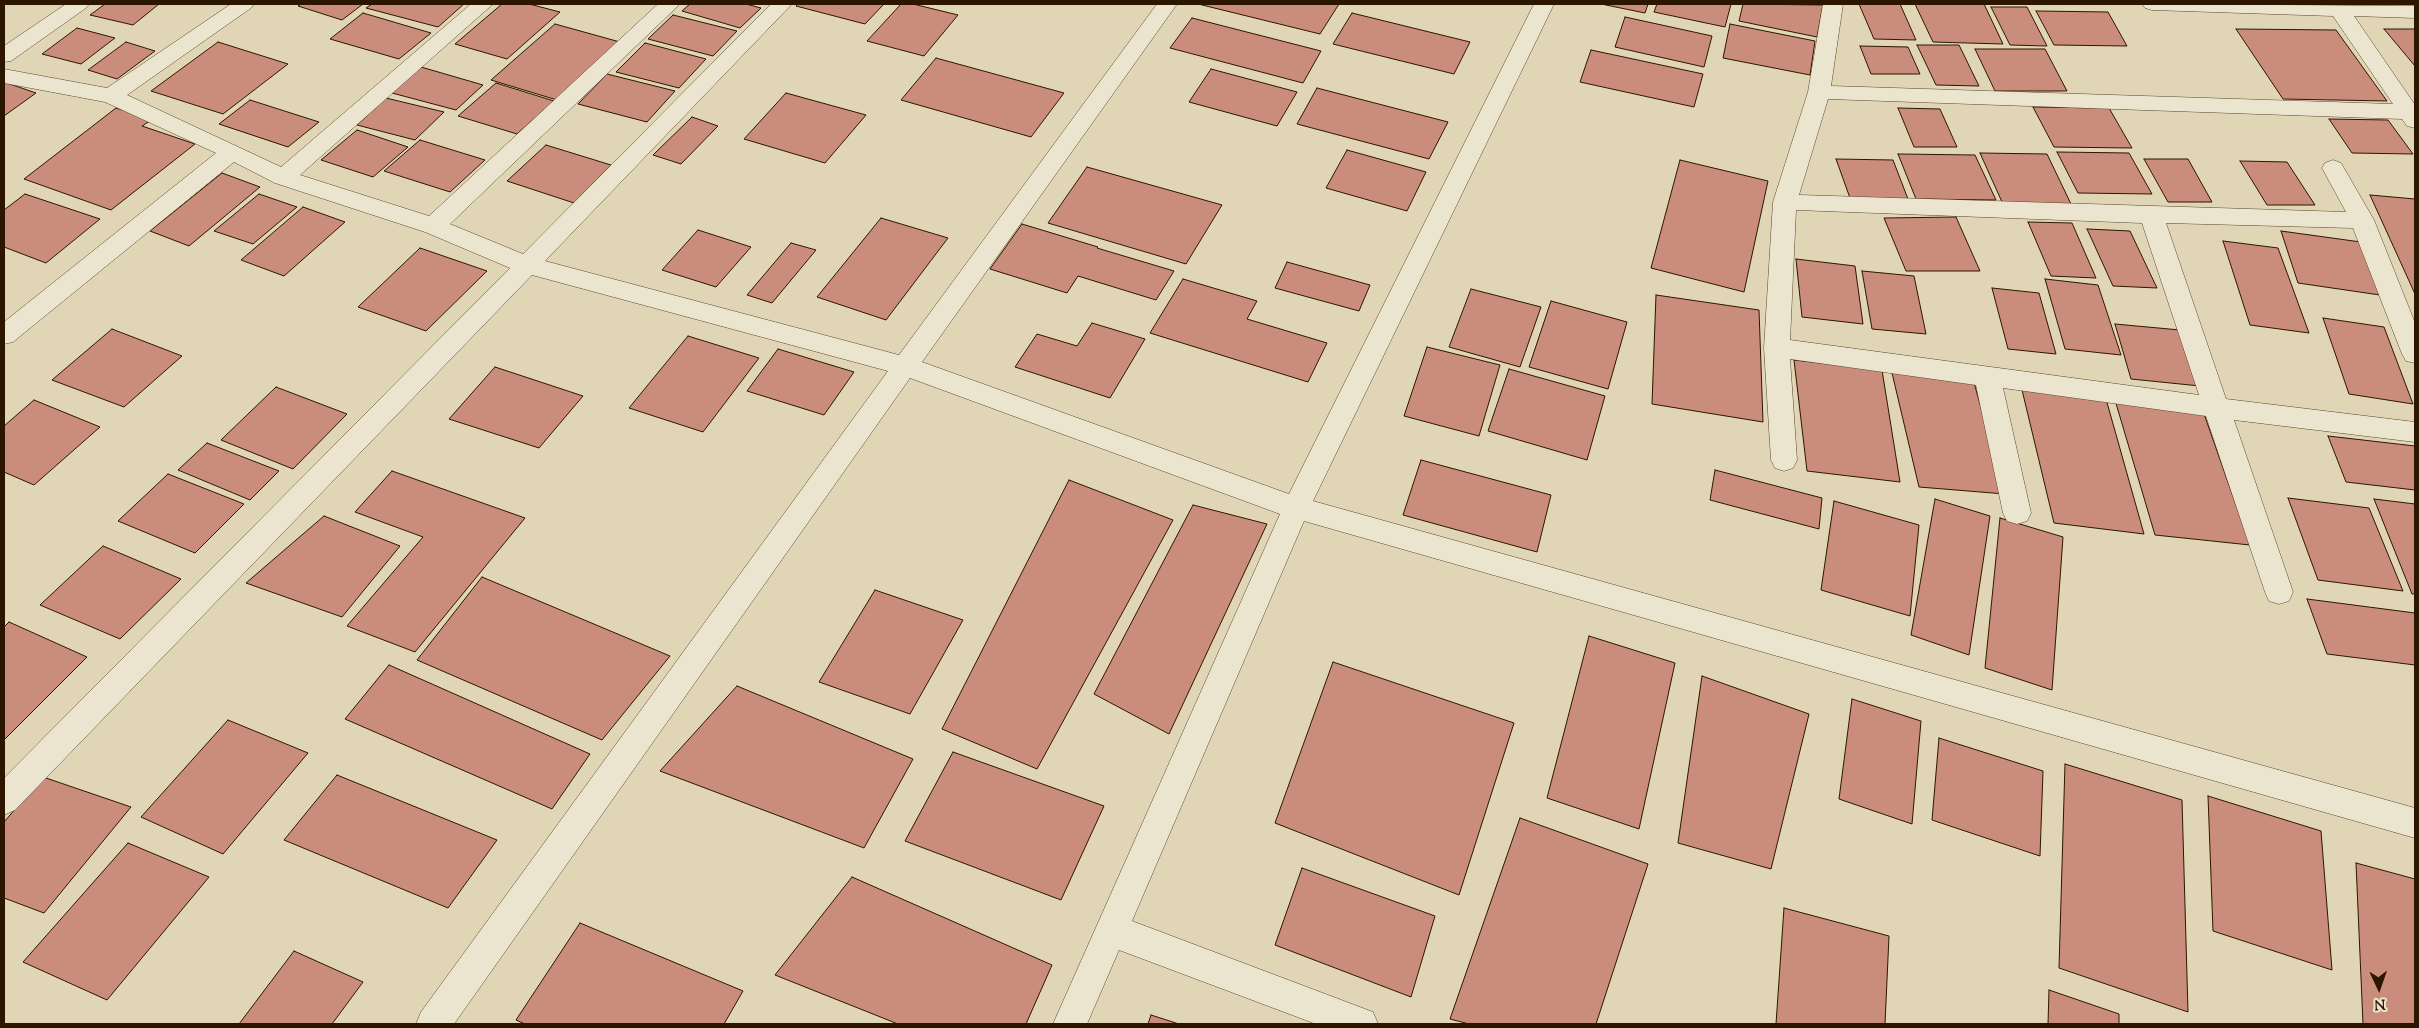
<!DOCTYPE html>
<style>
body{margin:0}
#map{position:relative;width:2419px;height:1028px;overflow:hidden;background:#e0d5b5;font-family:"Sorts Mill Goudy",serif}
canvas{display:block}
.frame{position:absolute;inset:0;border:5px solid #2d1600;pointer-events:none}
.north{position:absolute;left:2354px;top:963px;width:50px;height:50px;-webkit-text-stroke:4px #ebe4cf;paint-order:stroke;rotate:177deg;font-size:14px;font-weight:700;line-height:20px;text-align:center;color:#2d1600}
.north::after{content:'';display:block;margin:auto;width:18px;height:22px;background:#2d1600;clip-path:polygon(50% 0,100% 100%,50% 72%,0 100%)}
</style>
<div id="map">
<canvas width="2419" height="1028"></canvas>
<div class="frame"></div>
<div class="north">N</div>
</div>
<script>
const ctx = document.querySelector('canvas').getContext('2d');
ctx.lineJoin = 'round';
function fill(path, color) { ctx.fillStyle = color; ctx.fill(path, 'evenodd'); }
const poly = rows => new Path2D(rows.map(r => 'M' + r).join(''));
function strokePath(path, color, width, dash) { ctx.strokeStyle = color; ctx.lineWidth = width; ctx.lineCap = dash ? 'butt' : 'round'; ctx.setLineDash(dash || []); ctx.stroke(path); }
const building = poly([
 [105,4,159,4,133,25,90,15,105,4],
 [301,4,363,4,342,20,298,6,301,4],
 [372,4,464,4,438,27,366,8,372,4],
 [502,4,529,4,560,12,507,59,455,44,502,4],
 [690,4,746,4,761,8,740,28,682,11,690,4],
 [798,4,884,4,865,24,796,6,798,4],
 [901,4,913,4,958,15,924,56,867,41,901,4],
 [1198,4,1339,4,1320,34,1198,4],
 [1601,4,1648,4,1645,13,1601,4],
 [1657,4,1731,4,1725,27,1654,12,1657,4],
 [1743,4,1823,5,1817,37,1739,21,1743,4],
 [1859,4,1900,4,1916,40,1874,39,1859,4],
 [1915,4,1984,4,2003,44,1933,42,1915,4],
 [1991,7,2027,7,2047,46,2010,45,1991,7],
 [2036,11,2108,12,2127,46,2054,45,2036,11],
 [363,13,431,33,399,59,330,39,363,13],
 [1352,13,1470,42,1454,74,1333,44,1352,13],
 [673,15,737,31,713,56,648,39,673,15],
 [1625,17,1712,36,1704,67,1615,47,1625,17],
 [1192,18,1321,51,1303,83,1170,48,1192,18],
 [555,24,620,42,557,100,491,80,555,24],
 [1730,24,1815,41,1810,75,1723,58,1730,24],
 [77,28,115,38,81,64,42,54,77,28],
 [2236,29,2336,30,2387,101,2283,99,2236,29],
 [2384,29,2415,29,2415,66,2384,29],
 [126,42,155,51,117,79,88,70,126,42],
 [218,42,288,64,223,114,151,91,218,42],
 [645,43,706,59,679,88,616,72,645,43],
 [1917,45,1959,45,1979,86,1936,85,1917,45],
 [1860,46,1908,47,1920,74,1871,74,1860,46],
 [1975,49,2045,49,2067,91,1995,91,1975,49],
 [1591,50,1703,74,1694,107,1580,82,1591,50],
 [936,58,1064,93,1031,137,901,100,936,58],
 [421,67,483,85,456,110,392,93,421,67],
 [1211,69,1297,92,1277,126,1189,102,1211,69],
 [607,74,675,91,647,122,578,104,607,74],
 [4,82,36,93,4,116,4,82],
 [496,83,554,101,517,134,458,116,496,83],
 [1317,88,1448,122,1429,159,1297,124,1317,88],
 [786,93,866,115,825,163,744,139,786,93],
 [386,98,444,112,415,140,357,125,386,98],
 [250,100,319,122,288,147,219,124,250,100],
 [2033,107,2109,108,2132,148,2054,147,2033,107],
 [116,108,153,119,142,126,195,144,111,210,24,179,116,108],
 [1898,108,1940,109,1957,147,1914,147,1898,108],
 [692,117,718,126,681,164,653,155,692,117],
 [2329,119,2388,120,2413,154,2352,153,2329,119],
 [357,130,408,147,373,177,321,160,357,130],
 [420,140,485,160,450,192,384,171,420,140],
 [546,145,611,165,574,203,507,181,546,145],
 [1347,150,1426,172,1407,211,1326,188,1347,150],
 [2057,152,2129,153,2152,194,2078,193,2057,152],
 [1980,153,2047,154,2071,204,2002,202,1980,153],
 [1898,154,1975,155,1996,200,1916,199,1898,154],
 [1836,159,1893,160,1908,199,1850,198,1836,159],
 [2144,159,2188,159,2212,202,2168,202,2144,159],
 [1680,160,1768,181,1744,292,1651,268,1680,160],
 [2240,161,2287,162,2315,205,2267,205,2240,161],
 [1087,167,1222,205,1186,264,1048,223,1087,167],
 [222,173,260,187,189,246,150,231,222,173],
 [25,194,100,219,46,263,4,247,4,210,25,194],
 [259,194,297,207,253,244,214,231,259,194],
 [2370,195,2415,199,2415,294,2370,195],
 [303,207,345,222,284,276,241,260,303,207],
 [1956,217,1980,271,1906,271,1884,218,1956,217],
 [881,218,948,238,886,320,817,297,881,218],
 [2028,222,2072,223,2096,278,2051,276,2028,222],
 [1022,224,1098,247,1097,248,1174,271,1156,300,1078,276,1067,293,990,269,1022,224],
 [2087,229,2130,231,2157,288,2113,286,2087,229],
 [698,230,751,247,716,287,662,270,698,230],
 [2281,231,2361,242,2380,295,2298,283,2281,231],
 [2223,241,2278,248,2309,333,2250,325,2223,241],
 [791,243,816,250,772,303,747,295,791,243],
 [420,248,487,271,426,331,358,307,420,248],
 [1796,259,1855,266,1863,324,1802,317,1796,259],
 [1287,262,1370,285,1359,311,1275,288,1287,262],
 [1862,271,1914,276,1926,334,1872,329,1862,271],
 [1183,279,1257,301,1247,319,1327,343,1308,382,1150,333,1183,279],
 [2045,279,2098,285,2121,355,2065,349,2045,279],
 [1992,288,2039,293,2056,354,2008,349,1992,288],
 [1471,289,1541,307,1520,367,1449,347,1471,289],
 [1656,295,1759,310,1763,422,1652,404,1656,295],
 [1551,301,1627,322,1608,389,1529,367,1551,301],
 [2323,318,2384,327,2413,404,2349,394,2323,318],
 [1092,323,1145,339,1110,398,1015,367,1037,334,1077,346,1092,323],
 [2115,324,2180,330,2200,386,2131,379,2115,324],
 [112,329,182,356,124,407,52,380,112,329],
 [688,336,759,358,703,432,629,408,688,336],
 [1427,347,1500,365,1479,436,1404,416,1427,347],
 [778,349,854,372,824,415,747,391,778,349],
 [1794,360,1882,370,1900,482,1807,471,1794,360],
 [495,367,583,396,539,448,449,419,495,367],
 [1509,369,1605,396,1587,460,1488,431,1509,369],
 [1892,373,1973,379,2005,494,1919,487,1892,373],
 [276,387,347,414,293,469,221,440,276,387],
 [2022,390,2106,399,2144,534,2054,523,2022,390],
 [34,400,100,427,34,485,4,472,4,426,34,400],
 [2115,400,2203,411,2250,545,2155,535,2115,400],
 [2328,436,2415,446,2415,490,2346,482,2328,436],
 [207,443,279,471,250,500,178,470,207,443],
 [1421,460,1551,495,1537,552,1403,515,1421,460],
 [1715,470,1822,498,1819,529,1710,500,1715,470],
 [392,471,525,518,415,652,347,626,423,537,355,512,392,471],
 [168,474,244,504,195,553,118,521,168,474],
 [1069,480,1173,520,1037,769,942,729,1069,480],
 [2288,498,2369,508,2403,591,2318,580,2288,498],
 [1935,499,1990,516,1969,655,1911,635,1935,499],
 [2374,499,2415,504,2415,594,2412,594,2374,499],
 [1834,501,1919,525,1910,616,1821,590,1834,501],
 [1193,505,1267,524,1169,734,1094,694,1193,505],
 [324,516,400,546,342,617,246,583,324,516],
 [2000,518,2063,537,2052,690,1985,668,2000,518],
 [103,546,181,579,120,639,40,605,103,546],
 [482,577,670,656,602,740,417,660,482,577],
 [875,590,963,620,910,714,819,682,875,590],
 [2307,599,2415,613,2415,665,2327,654,2307,599],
 [9,622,87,657,4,740,4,627,9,622],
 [1589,636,1675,663,1639,829,1547,798,1589,636],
 [1333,662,1514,723,1459,895,1275,823,1333,662],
 [389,665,590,754,552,809,345,719,389,665],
 [1702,676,1809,714,1771,869,1678,843,1702,676],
 [737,686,913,759,864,848,660,771,737,686],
 [1852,699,1921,721,1912,824,1839,799,1852,699],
 [228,720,308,753,223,854,141,817,228,720],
 [1939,738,2043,771,2040,856,1932,820,1939,738],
 [953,752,1104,806,1061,900,905,841,953,752],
 [2065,764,2182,800,2188,1012,2059,968,2065,764],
 [337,775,497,840,448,908,284,840,337,775],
 [43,777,131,807,44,913,4,898,4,822,43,777],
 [2208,796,2321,831,2332,970,2213,931,2208,796],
 [1520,818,1648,864,1596,1024,1469,1024,1450,1019,1520,818],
 [128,843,209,877,107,1000,23,962,128,843],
 [2356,863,2415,879,2415,1024,2363,1024,2356,863],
 [1302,868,1435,916,1411,997,1275,945,1302,868],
 [852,877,1052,965,1026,1024,898,1024,775,975,852,877],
 [1784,908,1889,936,1885,1024,1776,1024,1784,908],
 [580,923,743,991,724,1024,525,1024,516,1020,580,923],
 [294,951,363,982,332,1024,239,1024,294,951],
 [2049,990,2119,1014,2119,1024,2048,1024,2049,990],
 [1151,1015,1179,1024,1148,1024,1151,1015]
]);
fill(building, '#ca8c7b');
strokePath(building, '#2d1600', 1);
const minor = poly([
 [66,4,89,4,86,8,11,61,4,62,4,46,66,4],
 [231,4,254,4,251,8,127,95,281,167,471,4,493,4,300,175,429,216,658,4,680,4,450,224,523,254,771,4,792,4,545,261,899,355,1157,4,1177,4,922,362,1289,494,1534,4,1554,4,1313,501,2415,808,2415,838,1304,521,1132,921,1373,1012,1378,1024,1316,1024,1119,950,1087,1024,1053,1024,1280,514,910,378,454,1024,416,1024,421,1012,888,371,532,275,15,810,4,815,4,778,510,268,425,232,275,183,234,162,13,342,4,344,4,322,216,153,105,102,4,83,4,69,107,88,231,4],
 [1823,4,1843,4,1831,86,2393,104,2333,16,2152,10,2145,8,2142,4,2415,6,2415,18,2354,16,2415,105,2415,128,2407,126,2402,119,1828,99,1799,195,2346,212,2322,168,2325,163,2333,160,2341,163,2374,220,2415,323,2415,363,2406,361,2402,354,2353,228,2166,223,2226,399,2415,422,2415,442,2234,420,2293,592,2289,601,2279,604,2269,601,2265,592,2206,416,2003,388,2031,513,2027,521,2017,524,2007,521,2003,513,1976,385,1790,359,1797,460,1793,468,1784,471,1775,468,1771,460,1764,348,1773,202,1808,92,1823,4],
 [1796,210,2142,223,2199,395,1790,340,1796,210]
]);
strokePath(minor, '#5a462d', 1);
fill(minor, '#ebe4cf');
</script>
